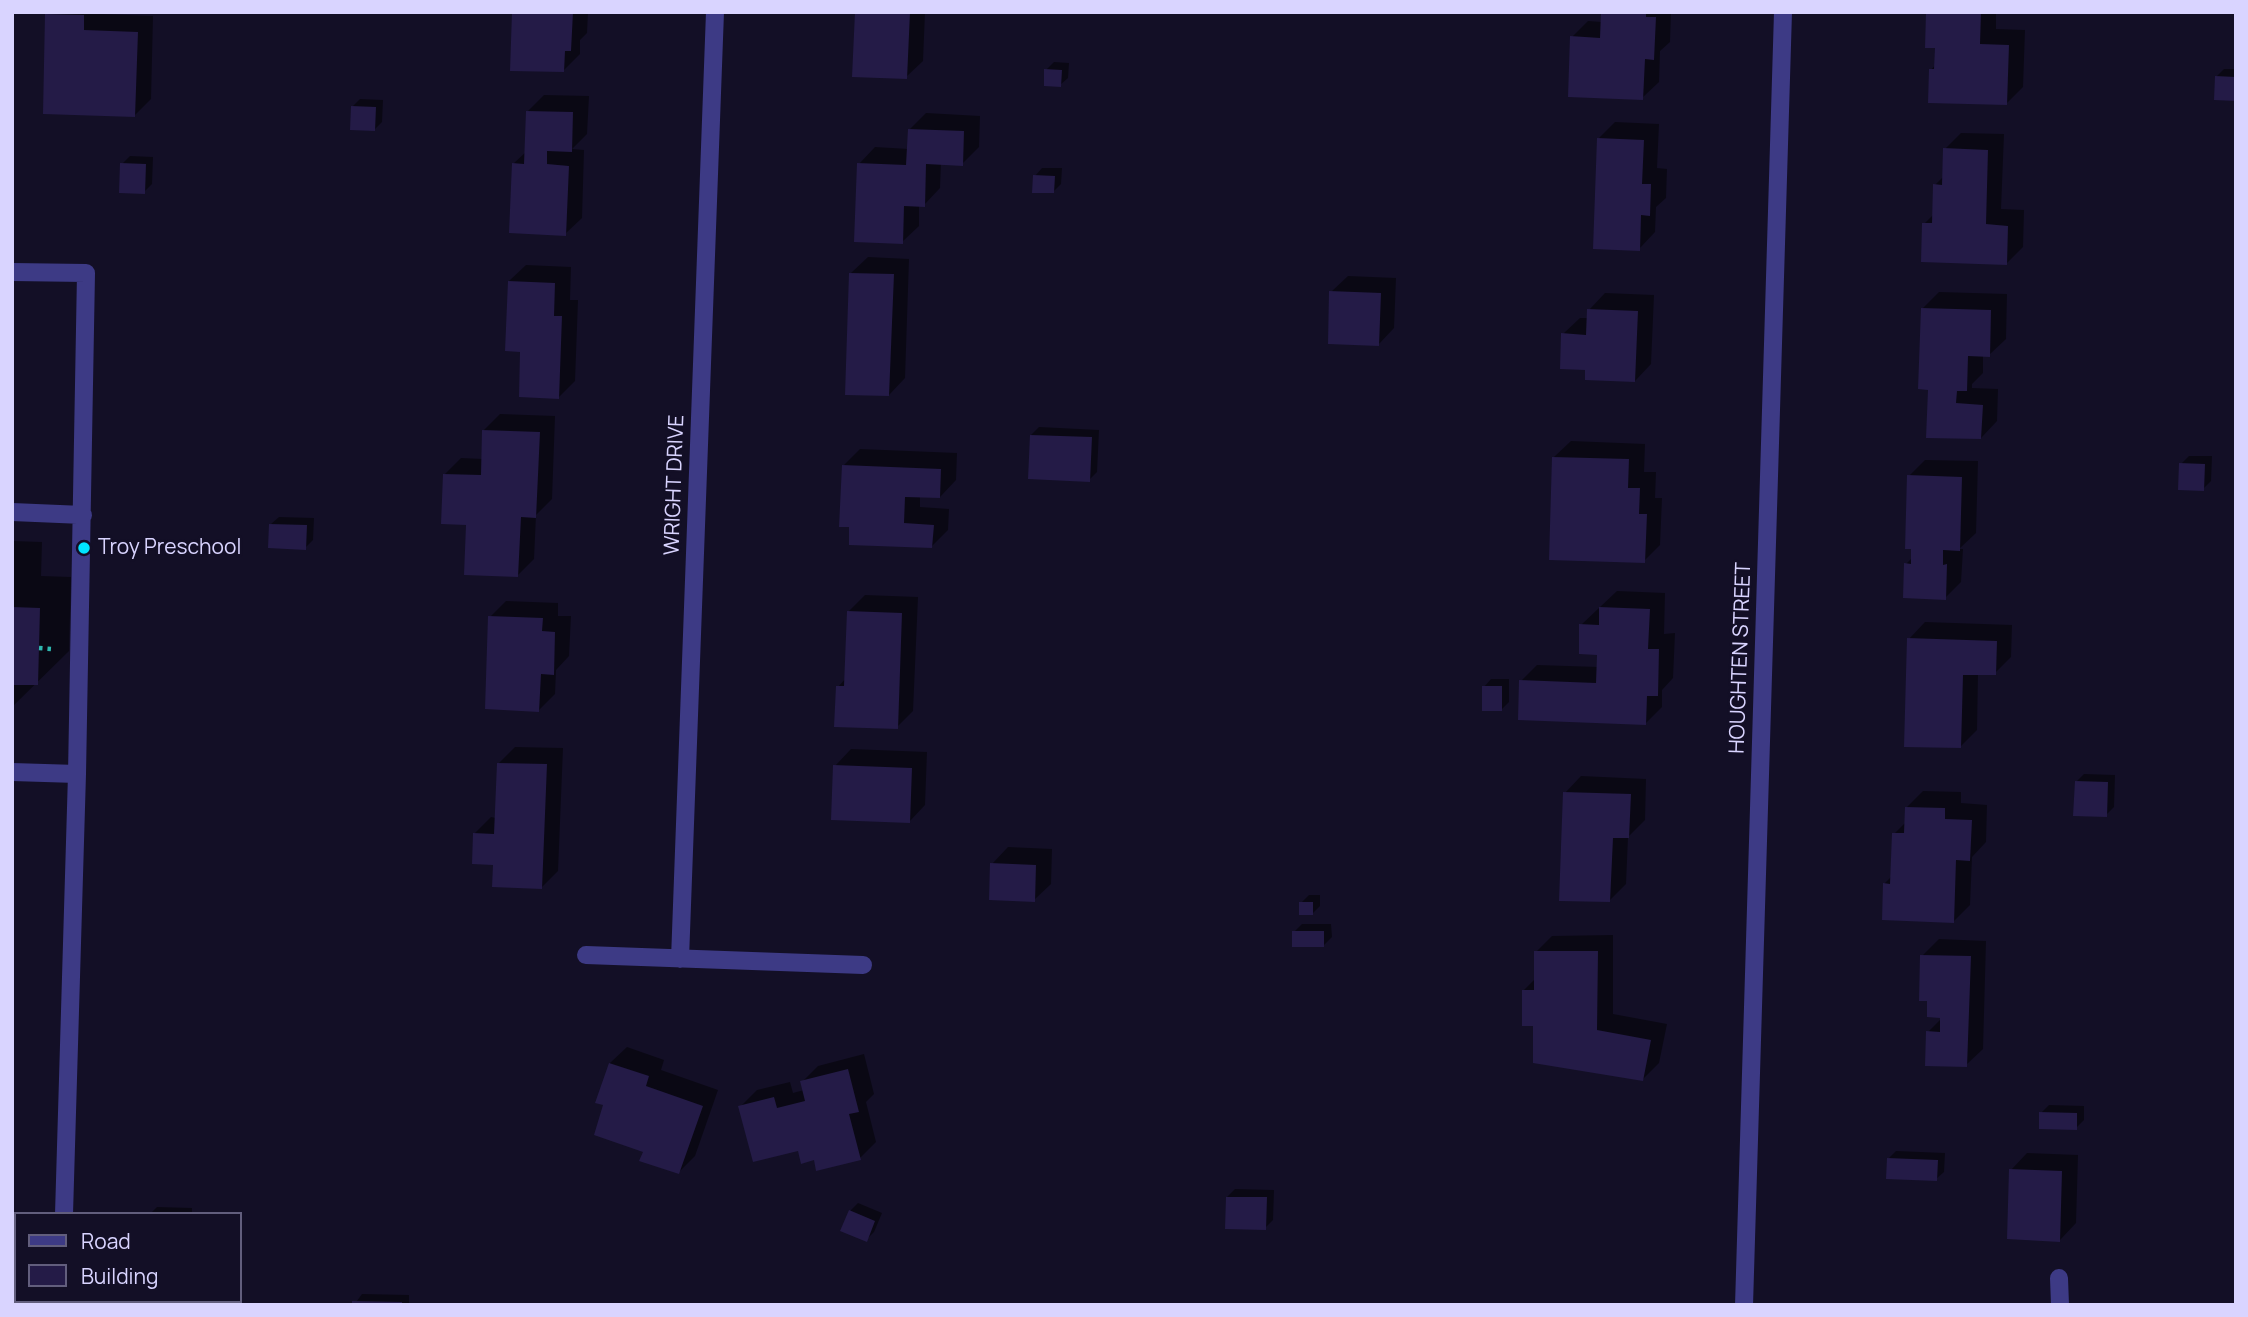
<!DOCTYPE html>
<style>
body{margin:0}
#map{position:relative;width:2248px;height:1317px;overflow:hidden;background:#130f26;font-family:Manrope,sans-serif}
canvas{display:block}
.frame{position:absolute;inset:0;border:14px solid #d9d4ff;pointer-events:none}
.legend{position:absolute;left:14px;top:1212px;width:228px;height:91px;box-sizing:border-box;background:#130f26;border:2px solid #625e7d;margin:0;padding:9px 12px;list-style:none;font-size:21px;color:#d9d4ff}
.legend li{display:flex;align-items:center;gap:14px;height:35px}
.legend b{width:35px;border:2px solid #625e7d}
</style>
<div id="map">
<canvas width="2248" height="1317"></canvas>
<div class="frame"></div>
<ul class="legend">
<li><b style="height:9px;background:#3d3a85"></b>Road</li>
<li><b style="height:19px;background:#241b47"></b>Building</li>
</ul>
</div>
<script>
const ctx = document.querySelector('canvas').getContext('2d');
ctx.lineJoin = 'round';
function fill(path, color) { ctx.fillStyle = color; ctx.fill(path, 'evenodd'); }
const poly = rows => new Path2D(rows.map(r => 'M' + r).join(''));
function strokePath(path, color, width, dash) { ctx.strokeStyle = color; ctx.lineWidth = width; ctx.lineCap = dash ? 'butt' : 'round'; ctx.setLineDash(dash || []); ctx.stroke(path); }
function drawText(font, color, halo, rows, align = 'center') {
  ctx.font = font + ' Manrope,sans-serif'; ctx.lineWidth = 5; ctx.setLineDash([]); ctx.textBaseline = 'middle'; ctx.strokeStyle = halo; ctx.fillStyle = color; for (const [text, x, y, turn = 0] of rows) {
    ctx.save(); ctx.translate(x, y); ctx.rotate((+turn || 0) * Math.PI / 180); ctx.textAlign = isNaN(turn) ? turn : align; if (halo) ctx.strokeText(text, 0, 0); ctx.fillText(text, 0, 0); ctx.restore();
  }
}
fill(poly([
 [50,12,153,16,151,99,135,115,47,15],
 [514,12,588,12,587,33,580,40,580,54,563,71],
 [856,12,925,12,923,61,906,77],
 [1602,12,1671,12,1670,42,1660,51,1659,82,1642,98,1572,37,1588,21,1602,22],
 [1928,12,1996,12,1996,29,2025,30,2023,87,2007,103,1931,70,1936,64,1937,46],
 [1054,62,1069,63,1068,78,1060,85,1046,70],
 [2224,69,2236,69,2236,99,2216,77],
 [544,95,589,96,587,134,572,149,584,150,582,218,565,234,513,164,527,151,528,111],
 [360,99,383,100,382,122,375,129,353,106],
 [926,113,980,116,979,147,962,164,941,163,940,188,924,205,919,205,919,226,902,242,859,164,875,147,909,149,909,130],
 [1615,122,1659,124,1657,168,1667,169,1666,198,1656,207,1655,232,1639,249,1598,139],
 [1961,133,2004,134,2001,209,2024,210,2023,247,2007,263,1924,224,1934,214,1935,185,1944,176,1945,149],
 [130,156,153,157,152,184,144,192,122,164],
 [1042,168,1062,168,1061,184,1053,192,1035,176],
 [868,257,909,259,905,378,889,395,851,273],
 [526,265,571,267,570,300,578,300,575,381,559,397,522,351,509,281],
 [1348,276,1396,278,1394,328,1378,345,1331,292],
 [1939,292,2007,294,2006,339,1989,355,1983,355,1983,373,1972,384,1972,388,1998,389,1997,421,1981,438,1930,388,1922,309],
 [1605,293,1654,295,1651,364,1635,381,1587,368,1563,334,1580,318,1589,318,1589,310],
 [500,414,555,416,552,499,536,515,534,559,518,575,468,523,445,474,461,458,483,459,484,430],
 [1039,427,1099,430,1097,472,1089,480,1031,435],
 [1571,441,1645,444,1644,472,1656,472,1655,498,1662,498,1660,545,1644,561,1554,457],
 [860,449,957,453,956,480,940,497,920,496,920,507,949,509,948,530,932,546,851,526,843,466],
 [2189,456,2212,456,2211,481,2203,489,2181,464],
 [1925,460,1978,461,1976,533,1959,549,1963,549,1961,582,1945,598,1906,564,1913,557,1909,476],
 [279,517,314,518,313,540,305,548,271,524],
 [12,541,42,542,41,576,71,577,69,651,12,707],
 [1617,591,1665,593,1664,634,1675,633,1673,678,1662,690,1662,707,1645,724,1521,681,1537,665,1599,667,1599,654,1581,625],
 [865,595,918,597,913,711,897,727,838,687,846,678,849,611],
 [506,601,558,603,558,616,571,616,569,656,556,670,555,694,539,710,490,617],
 [1925,622,2012,625,2011,657,1995,673,1978,673,1977,730,1960,747,1909,639],
 [1491,679,1509,679,1509,702,1501,710,1484,687],
 [515,747,563,748,558,871,542,887,495,863,474,834,491,817,496,818,499,763],
 [851,749,927,752,925,805,909,822,835,766],
 [2084,774,2115,775,2114,807,2106,815,2076,782],
 [1581,776,1646,779,1645,820,1628,837,1626,884,1610,900,1565,793],
 [1923,791,1961,792,1961,803,1987,805,1986,842,1972,857,1970,905,1954,921,1884,884,1892,876,1894,834,1906,822,1906,808],
 [1008,847,1052,849,1051,884,1034,900,992,864],
 [1309,895,1320,895,1320,906,1312,914,1301,903],
 [1302,924,1331,924,1332,937,1324,945,1294,932],
 [1613,935,1613,1014,1667,1024,1659,1063,1643,1079,1535,1024,1524,990,1535,979,1536,952,1552,936],
 [1939,939,1986,941,1983,1049,1966,1065,1928,1032,1944,1016,1922,956],
 [627,1047,664,1060,661,1070,718,1090,695,1156,679,1172,645,1151,606,1104,610,1063],
 [864,1054,874,1094,866,1102,876,1142,860,1158,815,1158,740,1107,757,1090,790,1082,793,1093,804,1090,802,1082,818,1066],
 [2049,1105,2084,1106,2084,1120,2076,1128,2041,1113],
 [1896,1151,1945,1153,1944,1172,1936,1179,1888,1159],
 [2027,1153,2078,1155,2076,1223,2060,1240,2011,1170],
 [1235,1189,1274,1190,1273,1220,1265,1228,1227,1197],
 [858,1203,882,1213,874,1232,866,1240,850,1211],
 [157,1207,192,1208,192,1214,150,1214],
 [362,1294,409,1295,409,1305,354,1305]
]), '#0007');
fill(poly([
 [512,12,573,12,571,51,565,51,564,72,510,71],
 [855,12,910,12,907,79,852,77],
 [1601,12,1646,12,1646,17,1656,17,1654,60,1645,59,1643,100,1568,97,1570,36,1600,38],
 [1926,12,1981,12,1980,44,2009,45,2007,105,1928,103,1929,69,1934,69,1935,48,1925,48],
 [45,14,84,15,84,30,138,32,135,117,43,114],
 [1044,69,1062,70,1061,87,1044,86],
 [2215,76,2236,77,2236,101,2214,100],
 [351,106,376,107,375,131,350,130],
 [526,111,573,112,572,152,547,151,547,164,569,166,566,236,509,233,512,163,524,164],
 [908,129,964,131,963,166,926,164,925,207,904,206,903,244,854,242,857,163,906,165],
 [1597,138,1644,140,1642,184,1651,184,1650,216,1641,215,1640,251,1593,249],
 [1943,148,1988,150,1986,224,2008,226,2007,265,1921,262,1922,223,1932,223,1933,184,1942,185],
 [120,163,146,164,145,194,119,193],
 [1033,175,1055,176,1054,193,1032,193],
 [849,273,894,274,889,396,845,395],
 [508,281,555,283,554,316,562,316,559,399,519,397,520,352,505,351],
 [1329,291,1381,293,1379,346,1328,344],
 [1921,308,1991,310,1990,357,1968,356,1967,391,1957,391,1956,403,1983,405,1981,439,1926,438,1928,390,1918,389],
 [1587,309,1638,311,1635,382,1585,380,1585,370,1560,369,1561,333,1586,335],
 [482,430,540,432,536,518,521,517,518,577,464,575,466,525,441,524,443,474,481,475],
 [1030,435,1092,437,1090,482,1028,479],
 [1552,457,1629,459,1628,488,1640,488,1639,514,1647,514,1645,563,1549,560],
 [2179,463,2205,464,2204,491,2178,490],
 [842,465,941,469,940,498,905,497,904,523,934,525,932,548,849,545,849,527,839,527],
 [1907,475,1962,477,1960,551,1943,550,1943,565,1947,564,1946,600,1903,598,1904,563,1911,564,1911,549,1905,549],
 [269,524,307,525,306,550,268,548],
 [12,607,40,608,38,685,12,685],
 [1599,607,1650,609,1648,649,1659,649,1658,696,1647,696,1646,725,1518,720,1519,680,1596,683,1597,655,1579,654,1579,624,1599,625],
 [847,611,902,613,898,729,834,727,836,686,844,686],
 [488,616,543,618,542,631,555,632,554,675,541,674,539,712,485,709],
 [1907,638,1997,641,1996,675,1963,675,1961,748,1904,747],
 [1482,686,1502,686,1502,711,1482,711],
 [497,763,547,764,542,889,492,887,493,865,472,864,473,833,494,834],
 [833,765,912,768,910,823,831,820],
 [2075,781,2108,782,2107,817,2073,816],
 [1563,792,1631,794,1629,838,1613,838,1610,902,1559,901],
 [1905,807,1945,808,1945,819,1972,820,1970,861,1956,860,1954,923,1882,920,1883,883,1890,884,1892,833,1904,833],
 [990,863,1036,865,1035,902,989,900],
 [1299,902,1313,902,1313,915,1299,915],
 [1292,931,1324,931,1324,947,1292,947],
 [1534,951,1598,951,1597,1030,1651,1040,1643,1081,1533,1063,1533,1026,1522,1026,1522,990,1534,990],
 [1920,955,1971,956,1967,1067,1925,1066,1926,1031,1940,1032,1940,1018,1927,1017,1927,1001,1919,1001],
 [609,1063,649,1076,646,1086,703,1106,679,1174,639,1161,643,1152,594,1135,603,1105,595,1103],
 [848,1069,859,1112,849,1114,861,1160,816,1171,814,1160,801,1164,798,1151,753,1162,738,1106,774,1097,777,1108,805,1101,800,1081],
 [2039,1112,2077,1113,2077,1130,2039,1129],
 [1887,1158,1938,1160,1937,1181,1886,1179],
 [2009,1169,2062,1171,2060,1242,2007,1239],
 [1226,1197,1267,1197,1266,1230,1225,1229],
 [849,1210,875,1221,867,1242,840,1231],
 [352,1301,402,1302,402,1305,352,1305]
]), '#241b47');
strokePath(poly([
 [39,648,51,649]
]), '#2fb8b0', 4.5, [3.5, 5]);
strokePath(poly([
 [12,272,86,273,77,774],
 [12,512,83,515],
 [12,772,77,774,64,1214],
 [2059,1278,2060,1305],
 [61,1305,61,1301]
]), '#3d3a85', 18);
strokePath(poly([
 [586,955,863,965],
 [680,959,715,12],
 [1744,1305,1783,12]
]), '#3d3a85', 18);
for (const [x, y, r, color] of [
 [84,548,7,"#00e5ff"]
]) { const dot = new Path2D(); dot.arc(x, y, r, 0, 2 * Math.PI); ctx.fillStyle = color; ctx.fill(dot); strokePath(dot, '#130f26', 2.5); }
drawText('21px', '#d9d4ff', '#130f26', [
 ["WRIGHT DRIVE",675,485,-88],
 ["HOUGHTEN STREET",1741,658,-88]
]);
drawText('21px', '#d9d4ff', '#130f26', [
 ["Troy Preschool",98,548]
], 'left');
</script>
